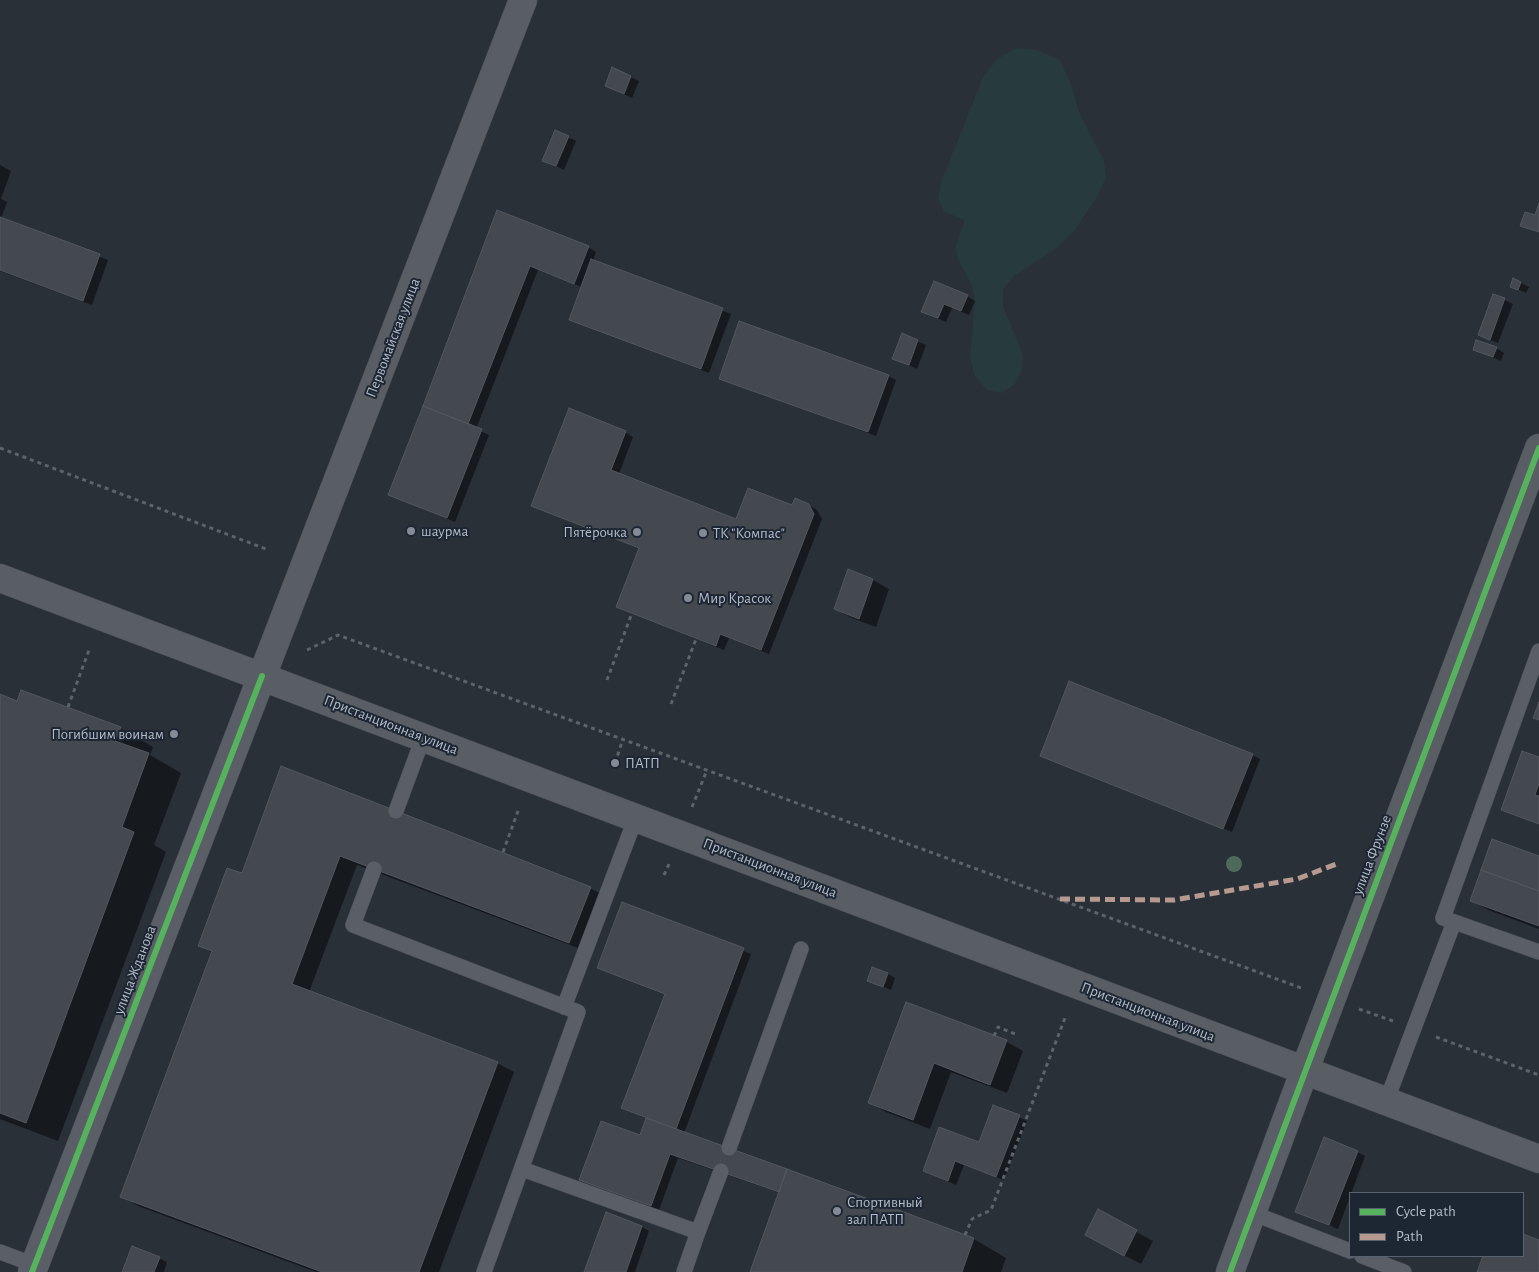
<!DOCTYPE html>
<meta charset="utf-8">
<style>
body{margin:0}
#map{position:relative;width:1539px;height:1272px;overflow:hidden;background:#2a3038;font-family:"Alegreya Sans",sans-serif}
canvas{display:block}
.legend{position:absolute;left:1349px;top:1192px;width:175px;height:65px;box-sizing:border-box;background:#1d2633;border:1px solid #59626f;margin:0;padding:6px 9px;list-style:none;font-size:15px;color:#b4bcc9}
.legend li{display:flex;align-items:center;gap:10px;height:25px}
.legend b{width:25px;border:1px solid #59626f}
</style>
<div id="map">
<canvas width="1539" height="1272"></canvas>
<ul class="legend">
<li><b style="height:6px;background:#56b35d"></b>Cycle path</li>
<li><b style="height:6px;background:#b69a8f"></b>Path</li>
</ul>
</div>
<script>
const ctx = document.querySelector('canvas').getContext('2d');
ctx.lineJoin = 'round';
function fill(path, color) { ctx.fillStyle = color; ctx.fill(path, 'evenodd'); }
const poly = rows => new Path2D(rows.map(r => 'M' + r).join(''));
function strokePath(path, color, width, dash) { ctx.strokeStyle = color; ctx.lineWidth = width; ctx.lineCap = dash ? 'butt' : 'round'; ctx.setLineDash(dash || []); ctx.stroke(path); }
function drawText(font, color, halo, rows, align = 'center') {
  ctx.font = font + ' "Alegreya Sans",sans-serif'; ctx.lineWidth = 4; ctx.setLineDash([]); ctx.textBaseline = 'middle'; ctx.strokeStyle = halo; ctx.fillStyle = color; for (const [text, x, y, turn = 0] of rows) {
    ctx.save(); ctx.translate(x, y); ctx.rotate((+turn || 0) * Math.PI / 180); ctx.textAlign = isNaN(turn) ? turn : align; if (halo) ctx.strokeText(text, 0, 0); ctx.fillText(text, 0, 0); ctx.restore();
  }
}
fill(poly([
 [1016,48,1037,50,1060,60,1070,82,1081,117,1104,161,1106,177,1097,197,1074,231,1058,247,1014,276,1003,289,1003,307,1023,355,1022,369,1015,384,1002,393,987,390,975,376,970,358,975,300,972,285,959,262,955,248,965,220,944,212,938,198,942,180,983,77,997,59]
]), '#273a3e');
fill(poly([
 [613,69,639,81,632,98,606,86],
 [568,137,576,141,564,170,544,160],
 [0,165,11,171,1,199,7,202,1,219,108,260,92,305,0,271],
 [497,212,588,247,596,252,593,261,731,314,709,373,570,319,582,287,538,270,476,429,489,435,455,522,389,494],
 [1521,283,1529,287,1526,293,1511,286],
 [1494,295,1513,304,1498,343,1479,335],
 [967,296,975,301,969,315,952,308,946,322,923,311],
 [902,335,926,345,917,369,894,358],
 [1496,348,1504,353,1501,361,1474,349],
 [888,376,896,380,876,436,720,378],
 [625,432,633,437,619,474,737,520,793,507,809,505,817,510,822,519,769,654,729,638,724,650,617,607,640,549,532,505],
 [849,571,873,580,889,589,876,627,852,618,835,609],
 [0,695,18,702,120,728,153,747,150,755,181,773,154,845,166,852,58,1141,0,1119],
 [1252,755,1260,759,1232,832,1041,756],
 [1539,758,1539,824,1502,809],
 [282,768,590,888,607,897,586,951,357,865,309,992,497,1063,514,1072,439,1272,316,1272,138,1206,122,1196,213,953,200,946,243,875],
 [1539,857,1539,929,1488,910,1471,900],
 [623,904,751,954,684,1133,974,1239,1006,1258,1001,1272,751,1272,780,1193,678,1158,659,1210,581,1179,640,1137,647,1119,623,1108,666,995,599,968],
 [888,974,895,978,891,990,869,980],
 [907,1004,1007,1042,1023,1051,1007,1093,951,1072,930,1129,886,1112,869,1102],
 [1019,1117,1027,1121,1004,1180,964,1165,956,1185,924,1171,980,1144],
 [1357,1152,1365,1156,1338,1229,1297,1211],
 [1098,1211,1153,1241,1141,1264,1103,1244],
 [642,1227,649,1231,635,1272,586,1272],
 [1523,1235,1539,1241,1539,1272,1478,1272,1484,1256,1523,1256],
 [159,1258,167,1262,164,1272,124,1272]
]), '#0007');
const building = poly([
 [612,67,631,76,624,94,605,86,612,67],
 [555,130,569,136,556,166,542,161,555,130],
 [1539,203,1539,232,1520,226,1525,212,1535,215,1539,203],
 [497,210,589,246,574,284,530,266,468,424,423,406,497,210],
 [0,217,100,254,83,301,0,270,0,217],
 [591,259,723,308,701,369,569,320,591,259],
 [1513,278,1521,282,1518,290,1510,287,1513,278],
 [934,281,968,295,961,311,944,304,938,318,921,312,934,281],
 [1493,294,1505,298,1490,340,1478,335,1493,294],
 [739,321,889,375,868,432,719,379,739,321],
 [902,333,918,340,909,365,892,359,902,333],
 [1476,340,1497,347,1493,357,1473,350,1476,340],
 [423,406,482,429,447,518,388,495,423,406],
 [569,408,626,431,611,470,736,519,748,488,792,505,795,498,809,504,814,514,761,650,720,634,716,646,616,607,639,548,531,506,569,408],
 [848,569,873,579,859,619,834,609,848,569],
 [1069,681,1253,754,1223,829,1040,756,1069,681],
 [21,690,121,727,115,741,149,753,122,827,134,832,26,1123,0,1113,0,694,17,701,21,690],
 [1539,702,1539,720,1533,718,1539,702],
 [1522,751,1539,757,1539,783,1535,795,1539,796,1539,824,1501,810,1522,751],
 [281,766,591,887,569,943,340,856,292,984,498,1062,419,1272,322,1272,120,1197,212,951,198,946,227,868,242,873,281,766],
 [1492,839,1539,856,1539,891,1481,870,1492,839],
 [1481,870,1539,891,1539,926,1470,901,1481,870],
 [622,902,744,948,676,1129,621,1108,665,994,597,968,622,902],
 [872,967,888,973,883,987,867,981,872,967],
 [906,1002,1007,1040,990,1085,934,1063,913,1120,868,1103,906,1002],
 [993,1105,1020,1115,996,1177,955,1161,948,1181,923,1171,939,1127,979,1142,993,1105],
 [646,1118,787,1169,779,1192,670,1154,651,1206,579,1180,601,1121,640,1135,646,1118],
 [1324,1137,1358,1151,1329,1225,1295,1212,1324,1137],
 [787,1169,974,1238,962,1272,750,1272,787,1169],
 [1098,1209,1137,1230,1124,1256,1085,1235,1098,1209],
 [606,1212,642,1226,626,1272,584,1272,606,1212],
 [1523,1234,1539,1240,1539,1272,1477,1272,1483,1256,1523,1256,1523,1234],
 [132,1246,160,1257,154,1272,122,1272,132,1246]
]);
fill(building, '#444950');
strokePath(building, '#52575f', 1);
const lane = poly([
 [1539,651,1443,918,1539,952],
 [396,811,423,738],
 [374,869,353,925,578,1012,484,1272],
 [564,1007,636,817],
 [1386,1102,1454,922],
 [729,1148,801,949],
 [522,1169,698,1232,721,1171],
 [1252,1213,1350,1251],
 [0,1252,35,1265],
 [1362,1256,1404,1272],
 [684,1272,698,1232]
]);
const street = poly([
 [32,1272,262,676],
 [1230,1272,1304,1072]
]);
const secondary = poly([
 [0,578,1539,1159],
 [262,676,523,0],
 [1304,1072,1539,448]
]);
strokePath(lane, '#484c53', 16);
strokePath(street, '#484c53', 29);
strokePath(secondary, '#484c53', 29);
strokePath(poly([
 [0,448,266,549],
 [307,650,338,635,1304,989],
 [607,680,632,613],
 [671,704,696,639],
 [68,707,89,650],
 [615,763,623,739],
 [692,807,707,770],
 [503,852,518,811],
 [664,875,670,862],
 [1359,1009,1393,1021],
 [994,1036,998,1027,1015,1034],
 [1436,1037,1539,1075],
 [965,1235,972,1219,991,1210,1065,1018]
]), '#5d636a', 3, [4, 4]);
strokePath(lane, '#5a5e66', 15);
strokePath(street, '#5a5e66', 28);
strokePath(secondary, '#595d64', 28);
strokePath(poly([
 [1060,899,1174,900,1297,879,1339,863]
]), '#b69a8f', 5, [10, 5]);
strokePath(poly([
 [32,1272,262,676],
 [1230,1272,1539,448]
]), '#56b35d', 6);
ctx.fillStyle = '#4e6a5a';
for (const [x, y] of [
 [1234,864]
]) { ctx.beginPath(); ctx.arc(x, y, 8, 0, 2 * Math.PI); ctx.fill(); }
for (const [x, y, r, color] of [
 [411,531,5,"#848b96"],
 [637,532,5,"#848b96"],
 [703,533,5,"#848b96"],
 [688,598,5,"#848b96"],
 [174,734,5,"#848b96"],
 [615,763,5,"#848b96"],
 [837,1211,5,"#848b96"]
]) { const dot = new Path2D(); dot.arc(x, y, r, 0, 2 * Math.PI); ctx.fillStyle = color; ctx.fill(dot); strokePath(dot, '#1d2633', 2); }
drawText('15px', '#b4bcc9', '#1d2633', [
 ["Первомайская улица",393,338,-69],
 ["Пристанционная улица",391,725,21],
 ["улица Фрунзе",1372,855,-69],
 ["Пристанционная улица",770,868,21],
 ["улица Жданова",135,970,-69],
 ["Пристанционная улица",1148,1012,21]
]);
drawText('15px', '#b4bcc9', '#1d2633', [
 ["шаурма",421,531],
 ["Пятёрочка",627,532,"right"],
 ["ТК \"Компас\"",713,533],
 ["Мир Красок",698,598],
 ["Погибшим воинам",164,734,"right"],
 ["ПАТП",625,763],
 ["Спортивный",847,1202],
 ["зал ПАТП",847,1219]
], 'left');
</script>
